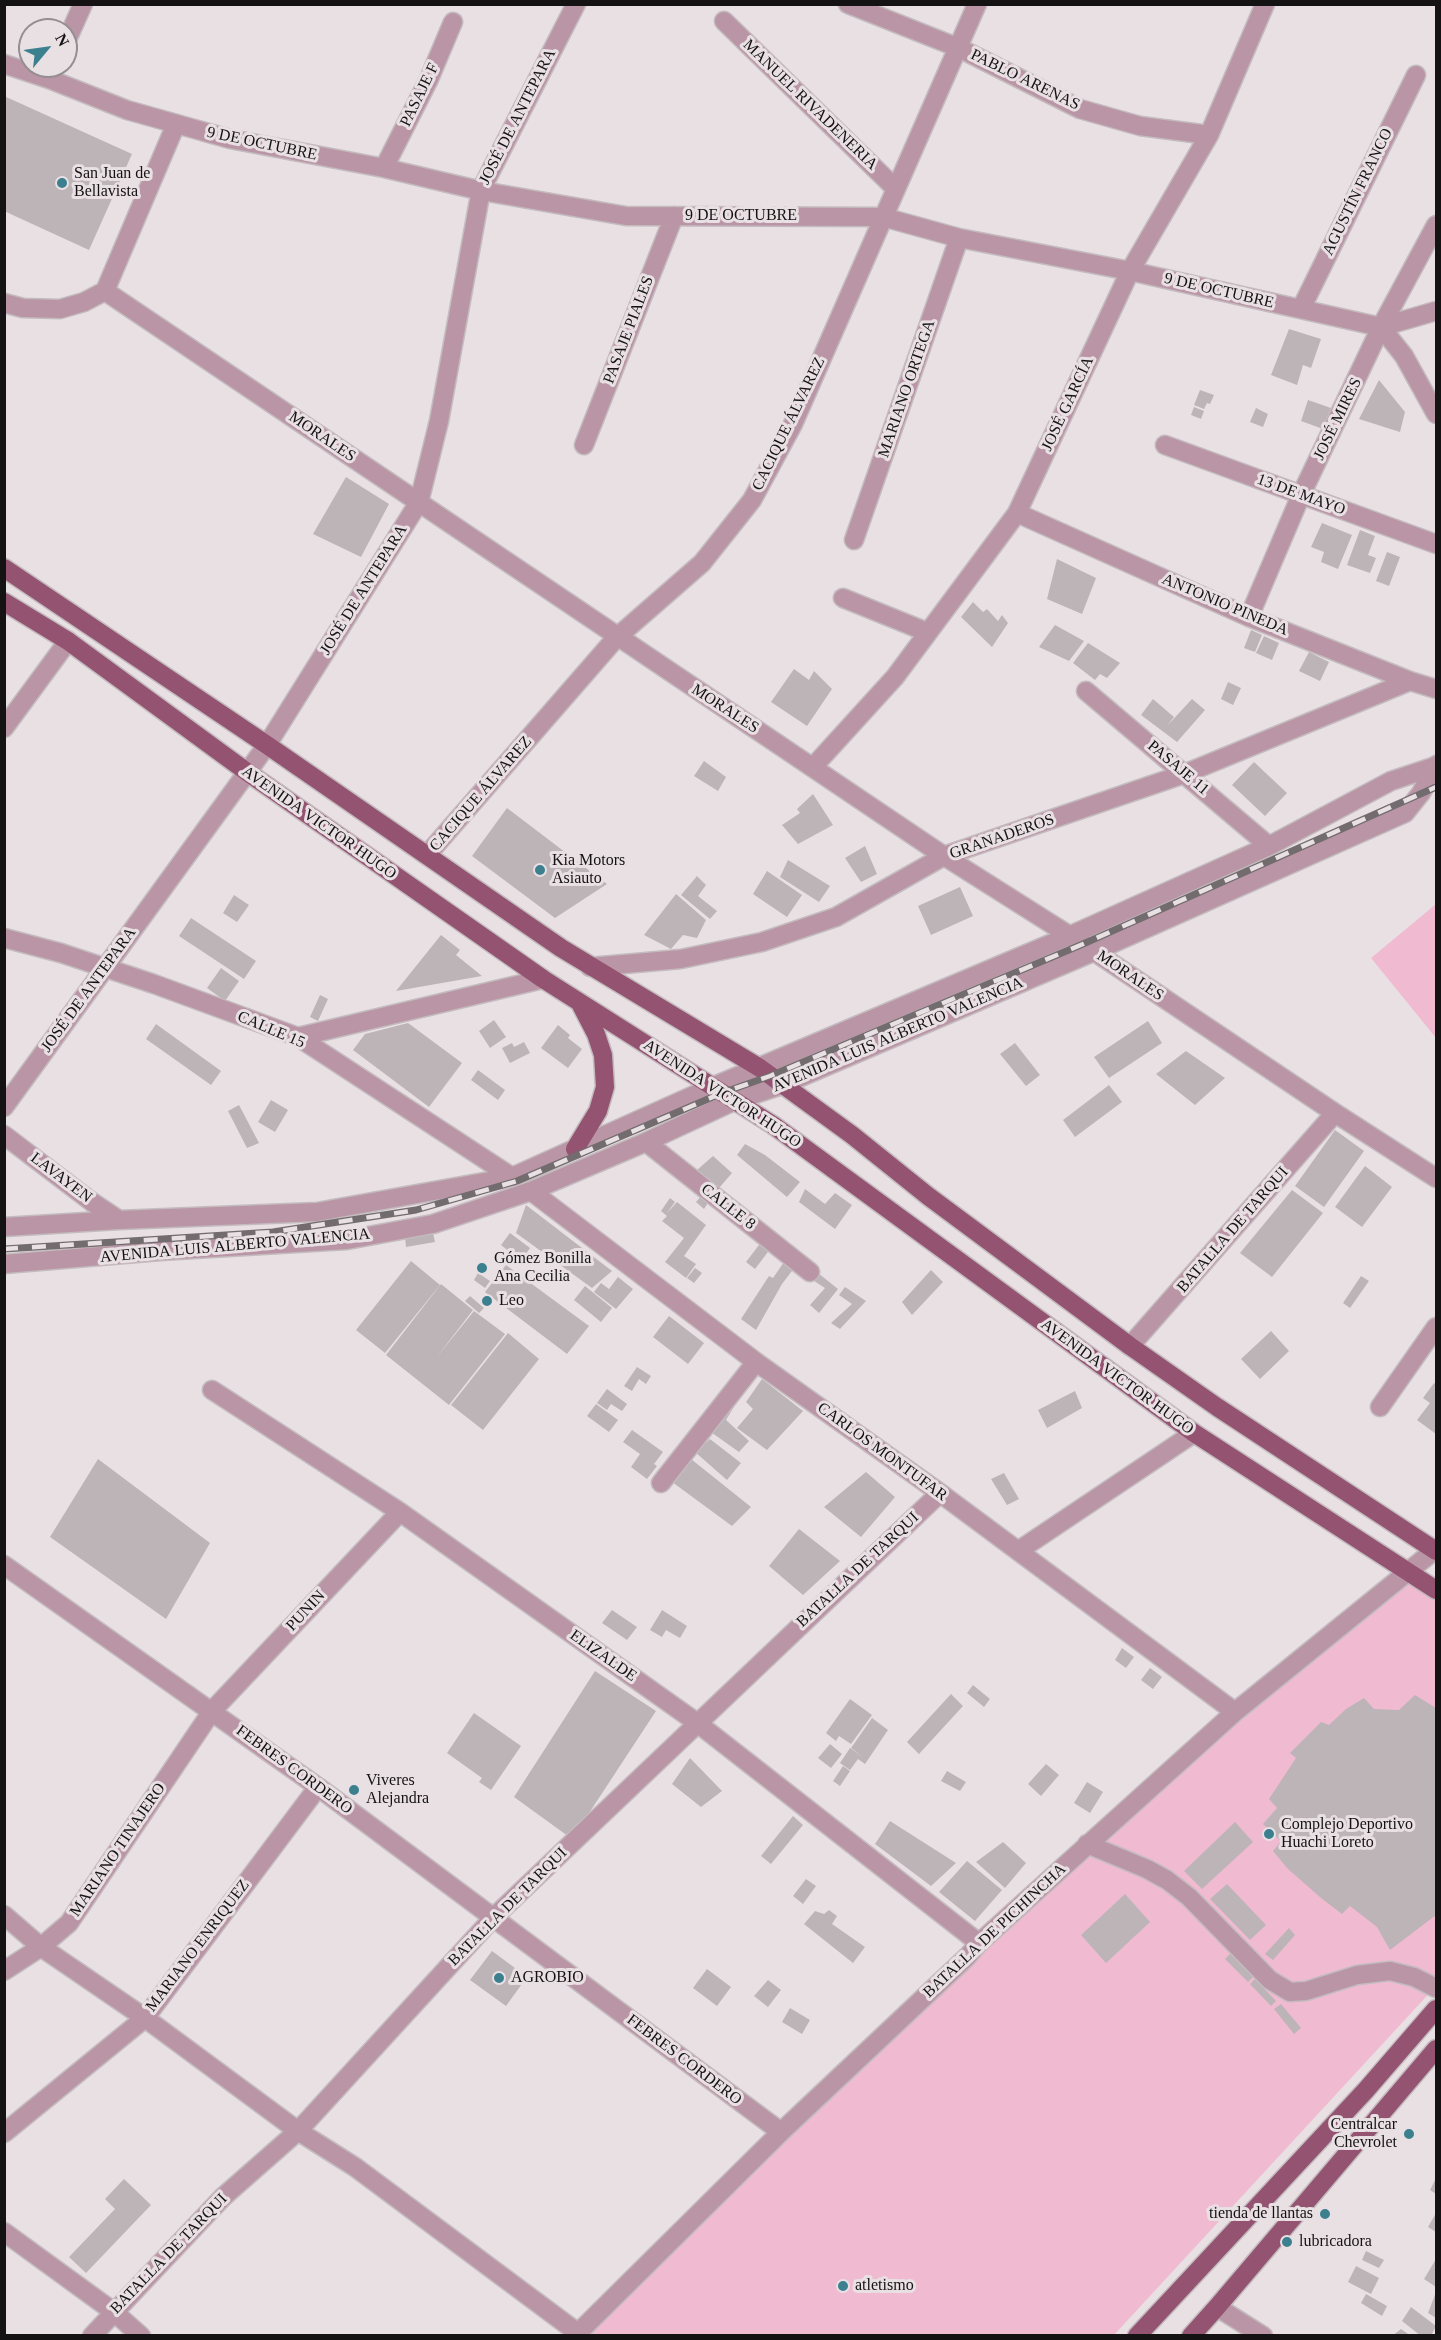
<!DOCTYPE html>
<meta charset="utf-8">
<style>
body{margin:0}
#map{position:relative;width:1441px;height:2340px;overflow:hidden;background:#e9e0e4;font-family:Georgia,serif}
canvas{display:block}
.frame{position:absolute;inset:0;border:6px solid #151213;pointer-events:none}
.north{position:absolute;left:18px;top:18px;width:60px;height:60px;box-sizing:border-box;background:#e9e0e4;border:2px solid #948e90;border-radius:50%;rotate:61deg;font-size:16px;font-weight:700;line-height:24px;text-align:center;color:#151213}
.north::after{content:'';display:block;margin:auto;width:21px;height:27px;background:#3c7f8f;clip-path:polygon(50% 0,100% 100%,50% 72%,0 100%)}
</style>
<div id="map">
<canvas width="1441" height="2340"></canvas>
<div class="frame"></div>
<div class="north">N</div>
</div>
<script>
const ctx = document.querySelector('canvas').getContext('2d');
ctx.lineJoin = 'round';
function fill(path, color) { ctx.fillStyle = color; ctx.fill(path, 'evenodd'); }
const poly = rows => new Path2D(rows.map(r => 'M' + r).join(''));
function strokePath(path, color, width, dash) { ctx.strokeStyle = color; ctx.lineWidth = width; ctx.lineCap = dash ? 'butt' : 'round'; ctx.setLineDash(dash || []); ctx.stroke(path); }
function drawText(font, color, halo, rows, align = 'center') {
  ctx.font = font + ' Georgia,serif'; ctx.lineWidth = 6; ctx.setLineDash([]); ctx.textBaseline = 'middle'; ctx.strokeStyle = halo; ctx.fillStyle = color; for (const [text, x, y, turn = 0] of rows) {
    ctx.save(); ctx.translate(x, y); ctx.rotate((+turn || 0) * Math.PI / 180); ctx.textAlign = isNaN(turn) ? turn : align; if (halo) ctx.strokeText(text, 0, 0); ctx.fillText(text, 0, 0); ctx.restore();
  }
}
fill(poly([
 [1436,904,1436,1038,1371,958],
 [1409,1571,1436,1590,1436,1986,1114,2335,569,2336,967,1957]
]), '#f0bbd1');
fill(poly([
 [4,96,132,154,89,250,4,211],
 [1289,329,1321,339,1311,368,1303,365,1297,385,1271,375],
 [1379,380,1405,412,1400,432,1359,419],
 [1200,390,1214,395,1210,404,1207,403,1204,409,1194,405],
 [1308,400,1331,408,1323,429,1301,421],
 [1194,407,1204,411,1201,419,1191,415],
 [1256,408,1268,414,1263,427,1250,422],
 [346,477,389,504,361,557,313,534],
 [1322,523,1352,535,1338,569,1321,562,1324,552,1311,547],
 [1360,530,1375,536,1368,555,1376,558,1370,573,1347,565],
 [1387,552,1400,557,1389,586,1376,581],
 [1057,559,1096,578,1082,614,1047,599],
 [973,602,983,612,987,609,998,621,1002,615,1008,623,992,647,961,617],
 [1055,625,1084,641,1069,661,1039,647],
 [1251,630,1262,635,1255,652,1244,648],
 [1264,636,1279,643,1272,660,1256,653],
 [1088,643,1120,663,1107,678,1100,674,1095,680,1073,663],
 [1309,652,1329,662,1320,681,1299,671],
 [794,669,809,680,814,671,832,689,807,726,771,702],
 [1228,682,1241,688,1233,705,1221,699],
 [1153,699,1174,717,1167,726,1192,699,1205,710,1177,742,1141,715],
 [704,761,726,777,718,791,694,776],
 [1254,762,1287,793,1265,816,1232,785],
 [813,794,833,825,798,844,782,825,800,813,797,809],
 [507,808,607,884,555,918,472,856],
 [865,846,877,874,861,882,845,858],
 [788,860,830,886,819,902,780,877],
 [767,871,802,895,787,917,753,894],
 [697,876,706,885,698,896,717,911,710,919,681,895],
 [960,887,973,916,931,935,918,906],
 [676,894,706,920,697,938,683,935,671,949,644,935],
 [234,895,249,905,237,922,223,913],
 [191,918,256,961,244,979,179,936],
 [441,935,460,950,456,955,482,976,396,991],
 [221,968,239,981,225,1001,207,988],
 [320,995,328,999,318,1021,310,1017],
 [494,1020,506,1037,490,1048,479,1031],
 [1148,1021,1162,1043,1109,1078,1094,1057],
 [408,1023,462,1063,429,1107,353,1050,365,1034],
 [156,1024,221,1071,211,1085,146,1039],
 [558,1025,570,1035,568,1038,582,1049,568,1068,541,1048],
 [524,1042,530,1053,510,1063,502,1048,512,1043,514,1047],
 [1015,1043,1040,1075,1026,1086,1000,1054],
 [1186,1051,1225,1078,1195,1105,1156,1074],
 [478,1070,505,1090,498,1100,471,1080],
 [1109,1085,1122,1102,1075,1137,1063,1120],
 [271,1100,288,1110,275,1132,258,1122],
 [239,1105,259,1143,247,1148,228,1111],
 [1335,1130,1364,1151,1324,1207,1295,1186],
 [745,1144,765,1155,800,1182,787,1197,737,1155],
 [713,1156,732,1173,719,1188,697,1170],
 [1365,1166,1392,1187,1362,1227,1335,1207],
 [805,1189,825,1204,835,1193,852,1205,835,1229,799,1202],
 [1292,1190,1323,1213,1272,1277,1240,1253],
 [703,1194,711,1198,704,1209,696,1202],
 [670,1198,675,1202,667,1213,677,1202,706,1225,684,1256,696,1264,686,1278,665,1262,684,1238,662,1221,667,1216,661,1211],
 [526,1205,612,1271,592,1288,516,1233],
 [433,1233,435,1242,406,1247,405,1237],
 [510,1233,530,1248,521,1261,501,1245],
 [762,1241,771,1248,755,1269,746,1262],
 [411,1261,440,1285,385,1353,356,1330],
 [784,1262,798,1263,782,1284,756,1330,741,1319,769,1276,773,1278],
 [506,1265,589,1326,567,1354,485,1292],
 [695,1268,702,1273,694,1283,687,1278],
 [931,1270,943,1282,912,1315,902,1302],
 [478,1273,490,1281,485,1288,474,1280],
 [818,1273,838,1289,819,1313,810,1305,825,1288,814,1281],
 [1361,1276,1369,1281,1350,1308,1343,1303],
 [618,1277,633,1289,616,1309,594,1292,601,1283,609,1289],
 [441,1284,473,1310,436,1358,474,1311,505,1334,449,1405,386,1355],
 [585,1286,612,1308,601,1322,574,1300],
 [845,1287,866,1301,840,1329,831,1323,852,1304,839,1295],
 [470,1296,484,1308,479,1313,465,1301],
 [669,1316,704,1343,688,1364,653,1337],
 [1271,1331,1289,1351,1260,1379,1241,1359],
 [508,1333,539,1359,483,1430,451,1405],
 [637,1367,651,1376,646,1384,639,1379,632,1391,624,1386],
 [762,1379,803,1411,767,1450,737,1428,753,1409,746,1402],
 [1434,1383,1436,1385,1436,1434,1417,1420,1430,1403,1423,1398],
 [607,1389,627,1404,622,1411,611,1404,607,1410,597,1403],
 [1075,1391,1082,1408,1047,1428,1038,1410],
 [730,1401,735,1405,726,1420,749,1441,739,1452,708,1430],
 [596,1404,618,1420,609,1432,587,1416],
 [632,1430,663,1452,654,1464,657,1466,647,1479,631,1467,640,1454,623,1442],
 [710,1439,741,1463,727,1480,695,1452],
 [686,1455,751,1507,732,1526,668,1479],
 [98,1459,210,1543,166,1619,50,1537],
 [866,1472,895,1497,861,1537,824,1507],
 [1004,1473,1019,1499,1007,1505,991,1479],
 [799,1529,840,1561,803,1595,769,1566],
 [612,1610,637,1627,627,1640,602,1623],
 [662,1610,687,1626,680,1638,666,1630,662,1637,650,1630],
 [1122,1648,1134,1657,1126,1668,1115,1660],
 [1150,1668,1162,1677,1153,1689,1141,1680],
 [595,1671,656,1711,572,1839,514,1797],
 [973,1685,990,1699,984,1707,967,1693],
 [951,1694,963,1706,919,1754,907,1742],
 [1415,1695,1436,1708,1436,1915,1390,1950,1377,1927,1350,1906,1342,1914,1321,1898,1288,1869,1273,1851,1281,1841,1263,1824,1277,1808,1269,1799,1296,1758,1290,1753,1321,1722,1329,1725,1346,1709,1364,1698,1374,1709,1399,1710],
 [850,1699,872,1715,851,1744,839,1736,836,1741,826,1733],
 [474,1713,521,1746,491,1790,479,1782,482,1778,447,1753],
 [872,1718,888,1730,865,1764,858,1759,850,1770,840,1763,850,1748,863,1757,851,1748],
 [830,1744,842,1754,831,1768,818,1758],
 [690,1758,722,1791,701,1807,672,1784],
 [1046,1764,1059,1775,1041,1796,1028,1784],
 [843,1766,850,1771,840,1786,833,1781],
 [947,1771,966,1782,960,1791,941,1781],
 [1087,1782,1103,1792,1090,1813,1074,1803],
 [793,1816,803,1825,771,1864,761,1856],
 [890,1821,956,1863,931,1886,875,1844],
 [1235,1822,1253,1842,1202,1889,1184,1871],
 [1003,1842,1026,1863,1005,1888,976,1862],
 [967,1861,1002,1890,975,1921,939,1892],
 [806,1879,816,1886,803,1904,793,1896],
 [1227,1884,1266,1925,1250,1940,1210,1899],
 [1125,1894,1150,1922,1106,1963,1081,1935],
 [829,1910,837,1916,832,1924,865,1947,853,1963,804,1924,815,1911,824,1914],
 [1289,1928,1295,1935,1273,1960,1265,1954],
 [492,1951,527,1977,506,2006,470,1980],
 [1231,1953,1254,1976,1248,1982,1225,1959],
 [707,1969,731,1987,717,2006,693,1988],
 [1255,1979,1276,2001,1271,2006,1250,1984],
 [768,1980,781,1990,768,2007,754,1996],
 [1281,2004,1301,2028,1294,2034,1274,2009],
 [790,2008,810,2020,802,2034,782,2022],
 [1436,2178,1436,2194,1430,2190],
 [124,2179,151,2205,86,2273,69,2257,115,2209,105,2199],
 [1436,2213,1436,2232,1428,2227],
 [1366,2251,1384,2260,1379,2268,1362,2260],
 [1436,2259,1436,2287,1424,2279],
 [1356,2266,1379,2278,1371,2294,1348,2282],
 [1436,2292,1436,2318,1428,2313],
 [1366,2294,1387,2306,1382,2316,1361,2303],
 [1411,2307,1436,2326,1431,2336,1421,2336,1402,2321],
 [1401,2329,1411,2336,1392,2336]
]), '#bdb4b8');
const minor = poly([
 [848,4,959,48,1080,109,1140,126,1209,135],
 [724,21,896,189],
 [66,42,83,4],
 [4,64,49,79,127,110,230,139,384,168,482,191,626,216,883,217,959,238,1130,271,1381,327,1404,356,1436,414],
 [384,168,429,79,453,22],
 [105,291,176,124],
 [4,303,23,308,60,309,84,302,105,291,944,856,1083,944,1335,1113,1436,1178],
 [1301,309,1416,75],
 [1381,327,1436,311],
 [584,445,674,216],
 [1165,445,1436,544],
 [1017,513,1249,617,1410,681,1436,689],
 [854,540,959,238],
 [843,598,927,632],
 [1249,617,1301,495,1381,327,1436,225],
 [1086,691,1269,846],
 [4,728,68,641],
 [813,767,895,677,1017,513,1130,271,1209,135,1265,4],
 [427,855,616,638,702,563,752,500,793,424,977,4],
 [4,938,61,953,154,984,298,1037,512,1177],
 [590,967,681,959,762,942,836,917,944,856,1184,774,1410,681],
 [298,1037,543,979],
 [4,1107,267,745,419,502,439,421,481,190,576,4],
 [4,1135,92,1202,119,1220],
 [646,1142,810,1272],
 [531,1191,756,1362,940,1493,1235,1712],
 [4,1227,119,1220,317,1212,512,1177,712,1087,1069,936,1269,846,1391,781,1436,766],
 [4,1264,160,1251,347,1240,433,1224,531,1191,646,1142,734,1101,782,1085,1093,952,1405,813,1421,793,1436,765],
 [1130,1346,1335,1113],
 [212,1390,400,1512,696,1722,979,1943],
 [1380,1407,1436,1327],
 [661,1483,756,1362],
 [1018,1551,1194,1433],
 [4,1565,318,1787,781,2132],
 [1087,1844,1147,1869,1167,1880,1189,1897,1270,1980,1290,1992,1306,1991,1357,1975,1390,1971,1414,1977,1436,1988],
 [4,1915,41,1947,145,2018,298,2131,355,2167,578,2333],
 [4,1971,41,1947,69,1923,212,1711,400,1512],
 [4,2133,145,2018,318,1787],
 [4,2232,114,2312,141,2336],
 [1217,2307,1263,2336],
 [92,2336,223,2197,298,2131,493,1918,940,1493],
 [575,2336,781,2132,967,1957,979,1943,1235,1712,1436,1549]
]);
const major = poly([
 [4,568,267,745,561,948,760,1068,852,1135,928,1196,1130,1346,1217,1407,1436,1551],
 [4,602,68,641,247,772,543,979,773,1125,1194,1433,1436,1590],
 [575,1149,598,1111,605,1087,603,1055,596,1034,581,1005],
 [1137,2336,1366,2090,1436,2009],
 [1191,2336,1217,2307,1436,2049]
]);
strokePath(minor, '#c3bbbe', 21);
strokePath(major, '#c3bbbe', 21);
strokePath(minor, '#ba95a5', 18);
strokePath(major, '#935371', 18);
const rail = poly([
 [4,1249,273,1232,416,1210,517,1181,722,1093,770,1076,1083,944,1436,787]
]);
strokePath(rail, '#726c6e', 7);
strokePath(rail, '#e9e0e4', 4.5, [14]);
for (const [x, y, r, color] of [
 [62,183,6,"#3c7f8f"],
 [540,870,6,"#3c7f8f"],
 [482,1268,6,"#3c7f8f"],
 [487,1301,6,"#3c7f8f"],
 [354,1790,6,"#3c7f8f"],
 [1269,1834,6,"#3c7f8f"],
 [499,1978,6,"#3c7f8f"],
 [1409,2134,6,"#3c7f8f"],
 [1325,2214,6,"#3c7f8f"],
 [1287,2242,6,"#3c7f8f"],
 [843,2286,6,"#3c7f8f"]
]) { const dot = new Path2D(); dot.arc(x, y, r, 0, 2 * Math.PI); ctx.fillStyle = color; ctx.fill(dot); strokePath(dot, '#e9e0e4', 2); }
drawText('16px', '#151213', '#e9e0e4', [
 ["PABLO ARENAS",1025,80,26],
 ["PASAJE F",420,95,-64],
 ["MANUEL RIVADENERIA",810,105,44],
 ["JOSÉ DE ANTEPARA",518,117,-63],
 ["9 DE OCTUBRE",262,144,12],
 ["AGUSTÍN FRANCO",1358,192,-64],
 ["9 DE OCTUBRE",741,216],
 ["9 DE OCTUBRE",1219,291,13],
 ["PASAJE PIALES",629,330,-69],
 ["MARIANO ORTEGA",907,389,-71],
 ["JOSÉ GARCÍA",1068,404,-65],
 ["JOSÉ MIRES",1338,419,-64],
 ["CACIQUE ÁLVAREZ",789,424,-64],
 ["MORALES",322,437,34],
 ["13 DE MAYO",1301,495,20],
 ["JOSÉ DE ANTEPARA",364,590,-58],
 ["ANTONIO PINEDA",1225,605,23],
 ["MORALES",725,709,33],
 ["PASAJE 11",1178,768,40],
 ["CACIQUE ÁLVAREZ",481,794,-49],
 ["AVENIDA VICTOR HUGO",319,823,35],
 ["GRANADEROS",1002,837,-19],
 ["MORALES",1130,976,34],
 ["JOSÉ DE ANTEPARA",89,990,-54],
 ["CALLE 15",271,1030,23],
 ["AVENIDA LUIS ALBERTO VALENCIA",898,1035,-23],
 ["AVENIDA VICTOR HUGO",722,1094,33],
 ["LAVAYEN",61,1178,37],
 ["CALLE 8",728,1207,38],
 ["BATALLA DE TARQUI",1233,1230,-49],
 ["AVENIDA LUIS ALBERTO VALENCIA",235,1246,-5],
 ["AVENIDA VICTOR HUGO",1117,1377,36],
 ["CARLOS MONTUFAR",882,1452,36],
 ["BATALLA DE TARQUI",858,1570,-43],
 ["PUNIN",306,1611,-47],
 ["ELIZALDE",603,1656,35],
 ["FEBRES CORDERO",294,1770,36],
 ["MARIANO TINAJERO",118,1850,-56],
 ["BATALLA DE TARQUI",508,1907,-45],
 ["BATALLA DE PICHINCHA",995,1931,-43],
 ["MARIANO ENRIQUEZ",198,1946,-53],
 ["FEBRES CORDERO",684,2060,37],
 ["BATALLA DE TARQUI",169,2254,-46]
]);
drawText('16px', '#151213', '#e9e0e4', [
 ["San Juan de",74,174],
 ["Bellavista",74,192],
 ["Kia Motors",552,861],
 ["Asiauto",552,879],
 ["Gómez Bonilla",494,1259],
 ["Ana Cecilia",494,1277],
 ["Leo",499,1301],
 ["Viveres",366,1781],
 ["Alejandra",366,1799],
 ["Complejo Deportivo",1281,1825],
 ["Huachi Loreto",1281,1843],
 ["AGROBIO",511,1978],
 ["Centralcar",1397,2125,"right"],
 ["Chevrolet",1397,2143,"right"],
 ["tienda de llantas",1313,2214,"right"],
 ["lubricadora",1299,2242],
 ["atletismo",855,2286]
], 'left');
</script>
